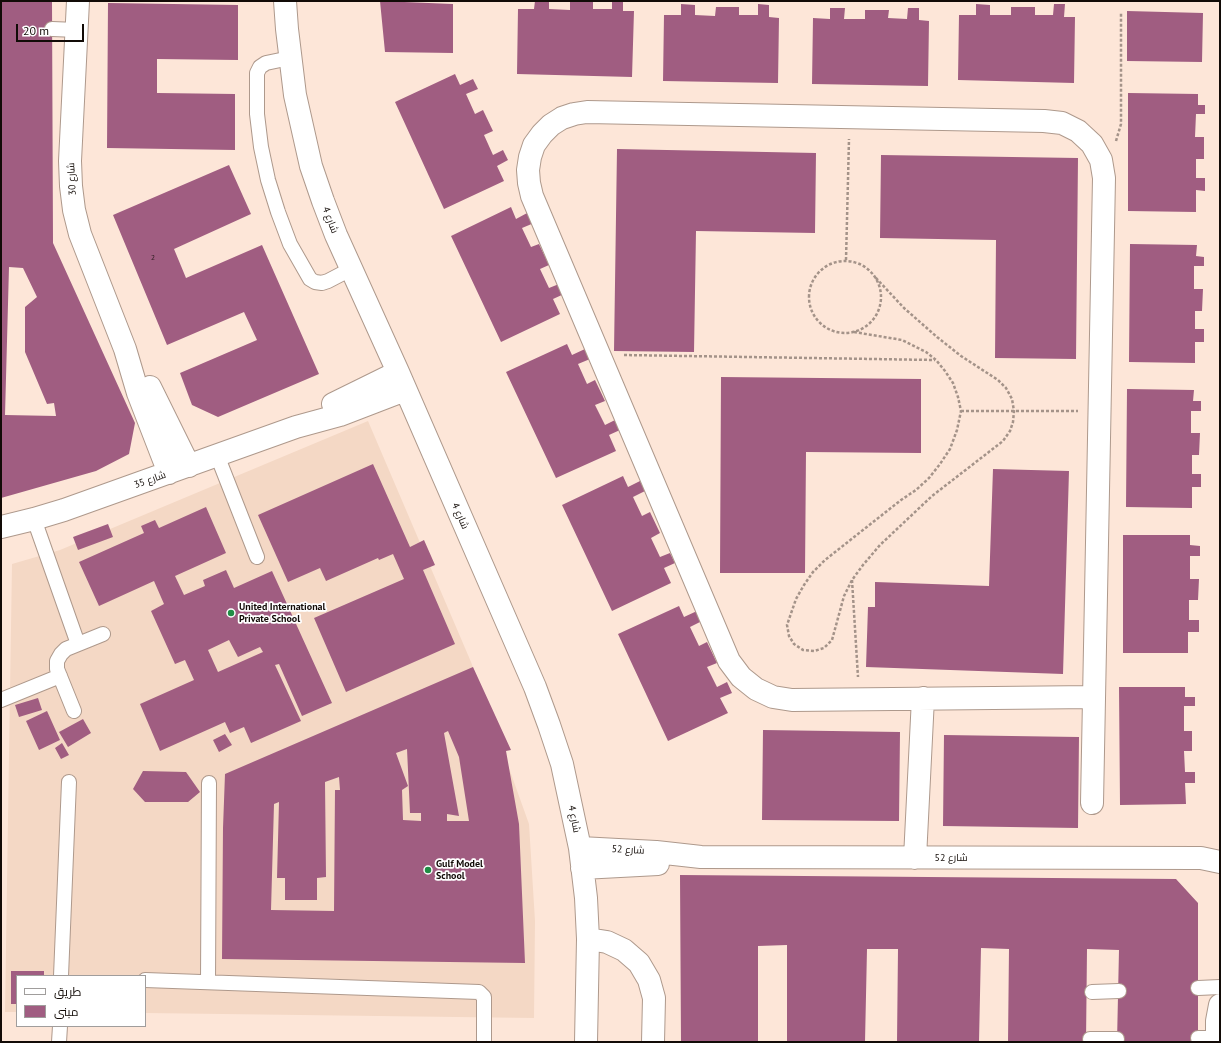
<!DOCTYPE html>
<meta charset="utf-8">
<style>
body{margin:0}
#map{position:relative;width:1221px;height:1043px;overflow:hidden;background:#fde6d8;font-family:"PT Sans",Cairo,sans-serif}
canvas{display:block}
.frame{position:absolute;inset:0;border:2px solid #120b07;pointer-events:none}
.legend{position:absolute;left:16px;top:975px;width:130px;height:52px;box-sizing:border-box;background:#fff;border:1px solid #a09d9c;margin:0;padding:5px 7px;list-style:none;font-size:12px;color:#120b07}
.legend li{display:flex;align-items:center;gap:8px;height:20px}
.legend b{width:20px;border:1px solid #a09d9c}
.scale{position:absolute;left:16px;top:24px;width:68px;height:18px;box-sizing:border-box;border:2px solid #120b07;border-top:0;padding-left:5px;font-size:12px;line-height:14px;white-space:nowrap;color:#120b07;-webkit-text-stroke:3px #fff;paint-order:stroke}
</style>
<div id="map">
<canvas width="1221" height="1043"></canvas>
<div class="frame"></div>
<ul class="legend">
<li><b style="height:5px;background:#fff"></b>طريق</li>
<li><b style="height:11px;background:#a05d81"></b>مبنى</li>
</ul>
<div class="scale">20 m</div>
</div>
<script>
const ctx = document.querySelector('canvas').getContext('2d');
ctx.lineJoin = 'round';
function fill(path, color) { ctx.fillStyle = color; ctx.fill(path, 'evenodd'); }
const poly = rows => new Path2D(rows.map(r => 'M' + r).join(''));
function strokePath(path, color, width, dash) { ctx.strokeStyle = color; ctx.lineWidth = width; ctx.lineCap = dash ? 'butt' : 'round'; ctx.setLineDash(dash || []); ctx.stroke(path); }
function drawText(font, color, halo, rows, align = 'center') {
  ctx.font = font + ' "PT Sans",Cairo,sans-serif'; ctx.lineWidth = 3.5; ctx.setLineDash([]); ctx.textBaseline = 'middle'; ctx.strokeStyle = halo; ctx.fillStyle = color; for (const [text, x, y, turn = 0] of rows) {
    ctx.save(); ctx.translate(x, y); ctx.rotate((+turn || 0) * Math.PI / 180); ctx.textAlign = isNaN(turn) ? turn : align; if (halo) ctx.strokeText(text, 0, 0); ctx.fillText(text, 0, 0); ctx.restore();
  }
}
fill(poly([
 [368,421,471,662,529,824,535,921,534,1018,145,1013,145,976,17,976,17,1012,5,1012,12,564,60,550]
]), '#f4d8c5');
fill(poly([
 [1,1,52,1,53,243,135,423,129,454,96,471,1,498],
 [9,267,23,268,37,297,25,307,25,352,47,404,54,403,56,416,5,415],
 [380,1,453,4,453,53,385,52],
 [535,1,549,1,549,9,570,10,570,1,593,1,593,9,612,9,612,1,623,1,623,11,634,11,632,77,517,74,518,9,534,9],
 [108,3,238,5,238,60,157,59,157,93,235,94,235,150,107,148],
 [681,4,695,5,695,15,715,16,716,7,739,7,739,15,758,15,758,4,769,5,769,17,779,18,778,83,663,81,664,15,681,15],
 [976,4,990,5,990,15,1011,15,1011,7,1035,7,1035,15,1053,15,1054,4,1065,4,1064,17,1075,17,1074,83,958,80,959,15,976,15],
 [830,8,845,8,844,19,865,19,865,10,889,10,888,18,907,19,908,8,919,8,919,20,929,21,928,86,812,84,813,18,830,19],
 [1127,11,1203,13,1202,62,1127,61],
 [455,74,460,85,473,79,478,89,466,94,475,114,483,110,493,131,484,135,493,155,503,150,508,160,497,166,504,181,444,209,395,102],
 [1128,93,1198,94,1198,105,1205,105,1205,114,1196,114,1195,137,1204,137,1204,159,1196,159,1196,178,1205,178,1205,191,1196,190,1196,212,1128,211],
 [617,149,816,153,815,233,696,231,694,352,614,351],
 [881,155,1078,158,1076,359,995,358,996,240,880,238],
 [229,165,251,214,174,249,186,278,262,245,319,374,218,417,192,405,180,373,257,340,244,312,167,345,113,215],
 [511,207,516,219,529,212,534,223,522,228,531,247,539,244,549,265,540,269,549,288,559,284,564,294,553,299,560,314,501,342,451,236],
 [1130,244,1197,245,1196,256,1204,257,1204,266,1194,266,1194,289,1203,289,1202,311,1195,311,1195,329,1204,329,1204,342,1195,342,1195,363,1129,362],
 [567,344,572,355,585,349,590,359,578,364,587,384,595,380,605,401,595,405,605,425,615,420,620,430,609,435,616,451,556,478,506,372],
 [721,377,921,379,921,453,806,452,805,573,720,573],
 [1127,389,1194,390,1193,401,1201,401,1201,411,1191,411,1191,433,1200,433,1199,455,1192,455,1192,474,1201,474,1201,487,1192,487,1192,508,1126,507],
 [373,464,410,547,424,540,435,565,423,570,455,644,346,692,314,618,404,579,393,554,379,560,378,558,326,581,320,568,288,582,258,515],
 [993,469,1069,471,1063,674,866,667,868,607,875,607,875,582,989,586],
 [623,476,628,487,640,481,645,491,633,497,642,516,650,512,660,533,651,538,660,557,670,553,675,563,664,568,671,583,612,611,562,505],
 [206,507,226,553,175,576,184,595,205,586,203,580,226,570,234,588,272,571,332,703,302,716,279,664,275,665,301,721,251,743,244,727,230,733,225,722,160,751,140,704,194,680,185,660,175,664,151,611,164,604,154,581,99,606,79,562,144,533,141,526,155,520,159,528],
 [229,640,238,657,260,647,263,652,218,672,208,650],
 [108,524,113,537,78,550,73,537],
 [1123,535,1190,535,1190,545,1200,546,1200,556,1190,556,1190,579,1199,579,1198,600,1189,600,1189,620,1199,620,1199,632,1188,632,1188,653,1123,653],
 [679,606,684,617,697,611,702,621,690,627,699,646,707,642,717,663,707,667,717,687,727,682,732,693,720,698,728,713,668,741,618,634],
 [473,667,511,750,506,751,519,824,525,963,222,959,223,828,225,774],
 [448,731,459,757,469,821,447,821,447,814,459,816,444,733],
 [407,749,410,813,421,813,421,821,403,820,402,790,408,786,396,753],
 [339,777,340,790,335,790,334,911,271,910,274,804,279,802,277,878,285,878,285,900,317,900,317,878,326,877,325,782],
 [1119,687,1185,687,1185,697,1195,697,1195,706,1184,706,1184,731,1192,731,1192,751,1184,751,1185,772,1195,772,1195,783,1185,783,1186,804,1120,805],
 [38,698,42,710,19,717,15,705],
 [47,711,60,740,39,750,26,721],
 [83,719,91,733,68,747,59,732],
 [763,730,900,732,899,821,762,820],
 [225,734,232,745,219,752,213,740],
 [944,735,1079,737,1078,828,943,826],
 [62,743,69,755,61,759,55,748],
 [143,771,186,772,200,792,188,802,145,802,133,789],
 [680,875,1176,879,1198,903,1198,1042,1117,1042,1119,950,1087,949,1086,1042,1008,1042,1009,949,981,948,979,1042,897,1042,898,949,867,949,865,1042,787,1042,787,945,758,946,758,1042,681,1042],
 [11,971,44,971,44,976,17,976,17,1004,11,1004]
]), '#a05d81');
const lane = poly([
 [52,29,77,30],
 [290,58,266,63,260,67,257,73,257,114,261,147,268,180,278,212,290,244,310,279,315,282,322,283,328,281,351,269],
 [217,455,257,557],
 [34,519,78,644],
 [1,700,60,676],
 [74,711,57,669,57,661,61,654,66,649,103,634],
 [61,976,69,782],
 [145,980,479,992,484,997,484,1042],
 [208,982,209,783],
 [1198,988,1220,987],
 [1092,992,1119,991],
 [1198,1038,1217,1038],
 [1090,1039,1117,1039],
 [59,1042,60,1026]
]);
const street = poly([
 [78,1,70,161,71,186,74,210,80,234,125,349,138,393,169,473],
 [285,1,287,29,295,95,311,166,323,201,336,235,398,372,535,687,549,725,562,764,580,848,586,898,588,939,586,1042],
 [150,387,189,466],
 [333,404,398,372],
 [1,527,34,519,64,510,296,427,340,415,405,390],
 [1092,803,1104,178,1101,160,1092,144,1078,131,1062,123,1044,121,587,112,574,114,562,118,551,125,542,134,534,145,530,157,528,170,529,183,532,196,729,661,741,677,756,689,773,697,792,700,1094,697],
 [580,848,656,852,701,857,1201,858,1220,862],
 [915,858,923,698],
 [582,868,658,864],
 [588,939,607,942,624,950,639,963,649,980,654,998,653,1042],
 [1217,1042,1217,1021,1220,1005]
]);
strokePath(lane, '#ae998c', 16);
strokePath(street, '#ae998c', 24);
strokePath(poly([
 [1116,141,1121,124,1121,13],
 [846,260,849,139],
 '809 297a36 36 0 1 1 72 0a36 36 0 1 1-72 0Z',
 [854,332,902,340,926,352,936,360,945,371,953,383,958,397,961,411,957,430,950,449,940,464,929,478,916,490,901,500,825,560,813,572,804,585,796,599,787,625,789,636,794,644,803,650,814,651,824,648,832,640,844,596,852,580,863,565,880,545,932,496,1003,441,1010,431,1013,422,1014,411,1012,399,1006,388,998,380,961,356,937,337,904,308,875,277],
 [624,355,935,360],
 [961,411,1078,411],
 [852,580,858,677]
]), '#a49389', 2.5, [3, 2]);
strokePath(lane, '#fff', 14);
strokePath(street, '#fff', 22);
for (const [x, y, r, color] of [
 [231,613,4,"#208d45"],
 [428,870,4,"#208d45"]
]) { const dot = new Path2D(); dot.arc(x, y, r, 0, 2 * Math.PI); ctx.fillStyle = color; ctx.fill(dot); strokePath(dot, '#fff', 1.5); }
drawText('8px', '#362026', null, [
 ["2",153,258]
]);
drawText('10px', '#120b07', '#fff', [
 ["شارع 30",72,179,-93],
 ["شارع 4",330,220,69],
 ["شارع 35",150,480,-20],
 ["شارع 4",460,516,66],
 ["شارع 4",574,819,79],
 ["شارع 52",628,850,3],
 ["شارع 52",951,858]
]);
drawText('bold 10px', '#120b07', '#fff', [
 ["United International",239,607],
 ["Private School",239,619],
 ["Gulf Model",436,864],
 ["School",436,876]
], 'left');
</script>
